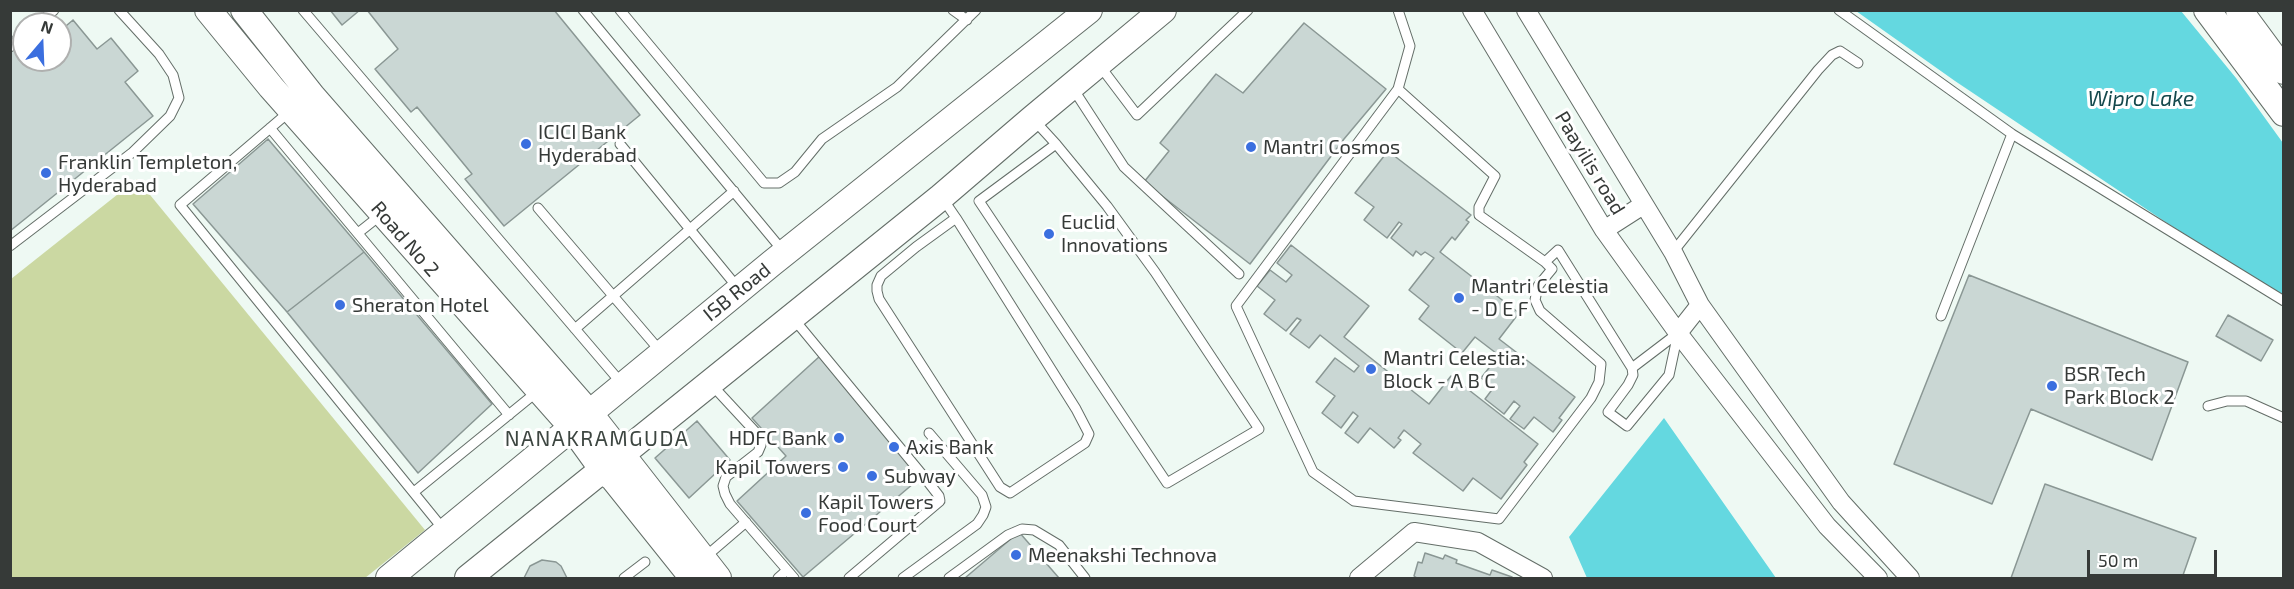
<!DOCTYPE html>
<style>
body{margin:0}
#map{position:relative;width:2294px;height:589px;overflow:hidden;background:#eef9f3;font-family:"Exo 2",sans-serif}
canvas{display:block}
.frame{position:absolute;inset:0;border:12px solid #363a38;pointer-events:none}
.north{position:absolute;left:12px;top:12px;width:60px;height:60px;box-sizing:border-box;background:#fff;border:2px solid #afb0af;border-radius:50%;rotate:19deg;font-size:16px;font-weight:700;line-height:24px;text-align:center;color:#363a38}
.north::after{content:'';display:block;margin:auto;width:21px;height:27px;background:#3b6fdf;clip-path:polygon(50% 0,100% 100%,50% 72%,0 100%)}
.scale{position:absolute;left:2087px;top:550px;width:130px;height:27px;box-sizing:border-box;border:3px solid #363a38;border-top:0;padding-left:8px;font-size:18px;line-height:21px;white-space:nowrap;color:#363a38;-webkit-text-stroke:4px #fff;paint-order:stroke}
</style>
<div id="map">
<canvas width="2294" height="589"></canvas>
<div class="frame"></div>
<div class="north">N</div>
<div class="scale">50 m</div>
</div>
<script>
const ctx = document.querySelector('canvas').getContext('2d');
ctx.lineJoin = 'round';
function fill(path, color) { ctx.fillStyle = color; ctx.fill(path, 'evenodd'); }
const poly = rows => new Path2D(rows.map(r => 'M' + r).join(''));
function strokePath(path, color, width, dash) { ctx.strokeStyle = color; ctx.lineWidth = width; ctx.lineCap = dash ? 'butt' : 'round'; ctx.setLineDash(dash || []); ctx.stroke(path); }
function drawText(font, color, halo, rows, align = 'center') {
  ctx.font = font + ' "Exo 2",sans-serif'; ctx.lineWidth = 6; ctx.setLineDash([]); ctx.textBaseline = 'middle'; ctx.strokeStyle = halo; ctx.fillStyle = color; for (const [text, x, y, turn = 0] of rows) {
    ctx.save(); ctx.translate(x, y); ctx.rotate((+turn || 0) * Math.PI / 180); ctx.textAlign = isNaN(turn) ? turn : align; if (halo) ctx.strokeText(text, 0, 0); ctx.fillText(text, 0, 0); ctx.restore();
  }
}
fill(poly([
 [137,179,425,530,365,578,11,578,11,279]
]), '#cbd8a2');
fill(poly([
 [1856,11,2181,11,2236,78,2283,143,2283,297,2164,221,1955,81],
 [1664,418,1776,578,1587,578,1569,537]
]), '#64d8e0');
const building = poly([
 [330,10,360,10,342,25,330,10],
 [367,10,554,10,640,115,504,226,465,179,472,174,417,107,411,112,375,69,398,49,367,10],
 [73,20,97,49,111,38,138,71,125,82,153,116,10,231,10,34,24,51,24,60,60,60,60,31,73,20],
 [1304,23,1386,89,1344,139,1250,264,1144,182,1169,151,1160,143,1216,74,1243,93,1304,23],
 [268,139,364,252,287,312,193,204,268,139],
 [1388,151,1471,215,1466,220,1469,222,1455,240,1452,237,1440,252,1519,313,1499,339,1575,397,1559,418,1562,420,1553,432,1534,417,1524,429,1510,419,1520,406,1514,401,1504,414,1485,399,1494,387,1481,378,1496,359,1506,367,1509,363,1475,337,1462,353,1419,319,1429,306,1409,290,1434,258,1425,252,1421,255,1416,251,1413,256,1391,238,1402,224,1399,222,1387,238,1364,220,1374,207,1355,193,1388,151],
 [1291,245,1369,306,1344,337,1429,404,1451,376,1538,444,1524,462,1527,465,1501,499,1473,478,1463,491,1413,453,1421,444,1404,430,1398,438,1401,440,1394,448,1370,428,1358,443,1345,433,1358,416,1353,412,1341,428,1322,413,1335,396,1316,382,1335,358,1354,372,1359,366,1320,335,1309,348,1290,334,1301,320,1297,318,1286,331,1264,314,1275,300,1257,286,1270,270,1286,282,1292,275,1277,263,1291,245],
 [364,252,492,404,418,473,287,312,364,252],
 [1969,275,2188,362,2152,460,2031,409,1992,504,1894,464,1969,275],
 [2228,315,2273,340,2261,361,2216,336,2228,315],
 [820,356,920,478,803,577,737,501,786,456,752,418,820,356],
 [697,421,730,460,689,498,655,458,697,421],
 [2045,484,2196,538,2182,578,2011,578,2045,484],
 [1019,532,1059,578,965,578,1019,532],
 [1425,553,1443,559,1445,555,1457,560,1456,563,1490,575,1492,570,1512,577,1511,578,1417,578,1414,576,1418,562,1422,563,1425,553],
 [542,560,556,562,561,566,567,578,524,578,530,566,542,560]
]);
fill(building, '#cad7d4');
strokePath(building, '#8a9794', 1.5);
const lane = poly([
 [303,10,623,385],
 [583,10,783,251],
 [620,10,764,183,779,183,795,172,822,139,897,87,976,10],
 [953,10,967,20],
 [1839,10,2012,134,2284,301],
 [38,24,54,10],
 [10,47,24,36],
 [1100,66,1137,115,1248,10],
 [1072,87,1124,167,1239,274],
 [1398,89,1410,46,1398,10],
 [289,112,180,205,444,530],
 [1034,120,1056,144,1107,206,1155,272,1259,429,1167,483,979,201,1056,144],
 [270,128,509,415],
 [620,144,738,288],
 [943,199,956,218,916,247,881,276,877,285,877,291,879,299,1000,487,1010,493,1085,443,1089,434,1076,409,956,218],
 [538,208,661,352],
 [358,233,382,214],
 [10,246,133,152,170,116,179,98,173,75,159,54,119,10],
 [1673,252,1818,70,1832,55,1840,51,1858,63],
 [1545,262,1552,269,1538,286,1535,300,1540,311,1601,364,1599,382,1591,398,1499,519,1354,501,1313,472,1236,306,1398,89,1495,176,1479,207,1479,215,1545,262,1558,250,1632,368,1633,375,1628,385,1608,412,1627,426,1669,375,1678,333],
 [1941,316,2012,134],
 [793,318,925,478,939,496,940,501,849,578],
 [575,329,734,191],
 [1632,368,1678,333],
 [711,384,761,438,761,445,758,452,726,477,723,486,725,494,730,504,794,578],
 [2208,406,2227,401,2246,401,2284,418],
 [414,492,538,391],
 [704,558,746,522],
 [624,578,645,562],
 [778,578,787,570],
 [903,578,977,524,983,515,986,507,982,495,929,433],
 [949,578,1008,535,1022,529,1034,530,1059,545,1085,578]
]);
const street = poly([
 [1472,10,1604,230,1678,333,1700,305,1673,252,1526,10],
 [1604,230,1643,205],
 [1700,305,1841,502,1910,578],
 [1678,333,1827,526,1878,578],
 [1359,578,1414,532,1478,542,1543,578]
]);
const secondary = poly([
 [208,10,271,87,572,427,603,470,613,478,693,578],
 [244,10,312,96,590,414,718,578],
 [2207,10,2284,113],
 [2239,10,2284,71],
 [389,578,772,263,1089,10],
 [468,578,941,197,1032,119,1163,10]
]);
strokePath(lane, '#646e68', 11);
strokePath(street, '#646e68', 20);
strokePath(secondary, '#646e68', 28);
strokePath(lane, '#fff', 9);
strokePath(street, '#fff', 18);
strokePath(secondary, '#fff', 26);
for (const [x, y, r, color] of [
 [526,144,6,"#3b6fdf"],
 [1251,147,6,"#3b6fdf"],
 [46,173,6,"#3b6fdf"],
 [1049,234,6,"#3b6fdf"],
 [1459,298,6,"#3b6fdf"],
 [340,305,6,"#3b6fdf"],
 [1371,369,6,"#3b6fdf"],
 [2052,386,6,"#3b6fdf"],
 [839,438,6,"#3b6fdf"],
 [894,447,6,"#3b6fdf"],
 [843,467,6,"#3b6fdf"],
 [872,476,6,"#3b6fdf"],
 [806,513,6,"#3b6fdf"],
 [1016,555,6,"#3b6fdf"]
]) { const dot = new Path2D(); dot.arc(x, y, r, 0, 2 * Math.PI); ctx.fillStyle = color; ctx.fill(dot); strokePath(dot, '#fff', 2); }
drawText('20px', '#363a38', '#fff', [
 ["ICICI Bank",538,132],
 ["Hyderabad",538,155],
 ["Mantri Cosmos",1263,147],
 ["Franklin Templeton,",58,162],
 ["Hyderabad",58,185],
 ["Euclid",1061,222],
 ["Innovations",1061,245],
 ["Mantri Celestia",1471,286],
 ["- D E F",1471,309],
 ["Sheraton Hotel",352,305],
 ["Mantri Celestia:",1383,358],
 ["Block - A B C",1383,381],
 ["BSR Tech",2064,374],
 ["Park Block 2",2064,397],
 ["HDFC Bank",827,438,"right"],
 ["Axis Bank",906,447],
 ["Kapil Towers",831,467,"right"],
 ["Subway",884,476],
 ["Kapil Towers",818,502],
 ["Food Court",818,525],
 ["Meenakshi Technova",1028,555]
], 'left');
drawText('20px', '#363a38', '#fff', [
 ["Paayilis road",1590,163,59],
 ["Road No 2",405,239,49],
 ["ISB Road",737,292,-39]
]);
drawText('italic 21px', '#15494d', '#fff', [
 ["Wipro Lake",2141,99]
]);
ctx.letterSpacing = '1.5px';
drawText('21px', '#3d4641', '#fff', [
 ["NANAKRAMGUDA",597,439]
]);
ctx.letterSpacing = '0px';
</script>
